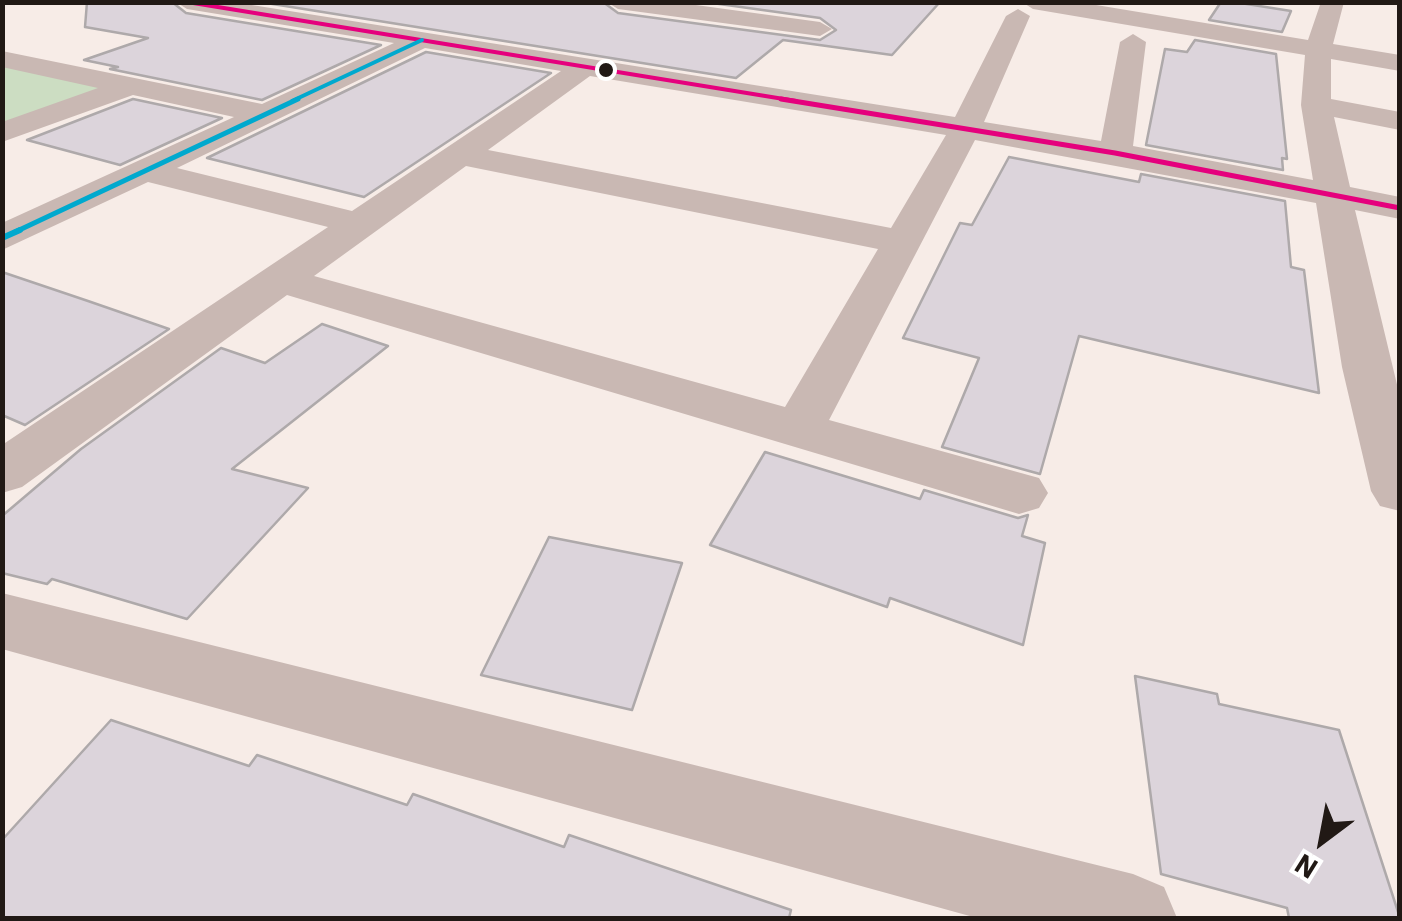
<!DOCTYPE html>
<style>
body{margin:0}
#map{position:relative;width:1402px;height:921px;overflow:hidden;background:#f7ece7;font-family:"IBM Plex Sans",sans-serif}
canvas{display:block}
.frame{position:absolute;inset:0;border:5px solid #211915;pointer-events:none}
.north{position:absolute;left:1272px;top:791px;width:100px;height:100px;-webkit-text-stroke:8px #fff;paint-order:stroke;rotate:212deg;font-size:28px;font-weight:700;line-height:40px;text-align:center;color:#211915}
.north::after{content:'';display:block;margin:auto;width:35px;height:45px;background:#211915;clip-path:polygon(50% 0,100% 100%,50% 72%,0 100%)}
</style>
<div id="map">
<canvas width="1402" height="921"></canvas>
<div class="frame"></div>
<div class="north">N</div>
</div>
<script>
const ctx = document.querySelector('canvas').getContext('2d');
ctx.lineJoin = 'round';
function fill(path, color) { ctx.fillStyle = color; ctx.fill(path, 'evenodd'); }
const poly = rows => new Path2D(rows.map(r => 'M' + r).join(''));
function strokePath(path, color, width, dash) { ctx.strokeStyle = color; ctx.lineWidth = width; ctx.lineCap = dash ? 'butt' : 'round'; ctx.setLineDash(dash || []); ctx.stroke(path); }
fill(poly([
 [3,59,130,86,3,133]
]), '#ccddc2');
const building = poly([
 [87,2,172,2,186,13,381,45,262,100,110,69,118,67,84,60,148,38,85,27,87,2],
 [260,2,603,2,618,13,820,40,836,30,820,18,705,2,940,2,892,55,783,40,736,78,260,2],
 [1221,2,1234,2,1291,11,1282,32,1209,20,1221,2],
 [1195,40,1276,54,1287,159,1282,158,1283,170,1146,145,1165,49,1187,52,1195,40],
 [426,52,551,73,364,197,207,158,426,52],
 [133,99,222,118,120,165,27,140,133,99],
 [1009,157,1139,182,1141,174,1285,201,1291,267,1304,270,1319,393,1079,336,1040,474,942,447,979,358,903,338,960,223,972,225,1009,157],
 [2,272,88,301,169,329,25,425,2,415,2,272],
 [322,324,388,346,232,469,308,488,187,619,52,579,47,584,2,573,2,516,81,449,221,348,265,363,322,324],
 [765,452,920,499,924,490,1018,518,1028,515,1022,536,1045,543,1023,645,890,598,887,607,710,545,765,452],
 [549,537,682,563,632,710,481,675,549,537],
 [1135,676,1217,694,1219,704,1339,730,1400,918,1289,918,1287,908,1161,874,1135,676],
 [111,720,249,766,257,755,407,805,413,794,564,847,569,835,791,910,789,918,2,918,2,840,111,720]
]);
fill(building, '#dcd4db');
strokePath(building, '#aea9aa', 2.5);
fill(poly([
 [176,2,233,2,955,117,1006,16,1018,9,1030,16,984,122,1101,141,1120,42,1133,34,1146,42,1133,146,1313,180,1301,105,1305,55,1033,9,1022,2,1078,2,1308,40,1321,2,1344,2,1333,44,1400,55,1400,71,1331,59,1331,99,1400,112,1400,130,1334,117,1350,187,1400,197,1400,219,1355,210,1400,397,1400,511,1380,506,1371,491,1342,367,1316,203,975,140,829,420,1039,478,1048,493,1039,508,1019,514,287,295,22,487,2,493,2,445,328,227,148,182,2,250,2,223,234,117,133,95,2,142,2,122,98,88,2,67,2,51,262,104,394,43,187,9,176,2],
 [425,48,561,71,352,211,177,168,425,48],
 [590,76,946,135,891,228,488,150,590,76],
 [466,166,878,249,785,407,314,276,466,166],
 [607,2,674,2,820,22,832,29,820,36,618,9,607,2],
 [2,593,1133,874,1164,887,1177,918,977,918,2,649,2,593]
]), '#c9b8b3');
strokePath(poly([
 [187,2,796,101]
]), '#e5007d', 4);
strokePath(poly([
 [781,99,1115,153,1400,208]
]), '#e5007d', 5);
strokePath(poly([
 [292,101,422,40]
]), '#00a9ce', 4);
strokePath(poly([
 [15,232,298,99]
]), '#00a9ce', 5);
strokePath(poly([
 [2,238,20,230]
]), '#00a9ce', 6);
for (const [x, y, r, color] of [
 [606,70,9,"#211915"]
]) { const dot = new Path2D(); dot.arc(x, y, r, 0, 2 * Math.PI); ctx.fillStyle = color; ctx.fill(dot); strokePath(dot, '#fff', 4); }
</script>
